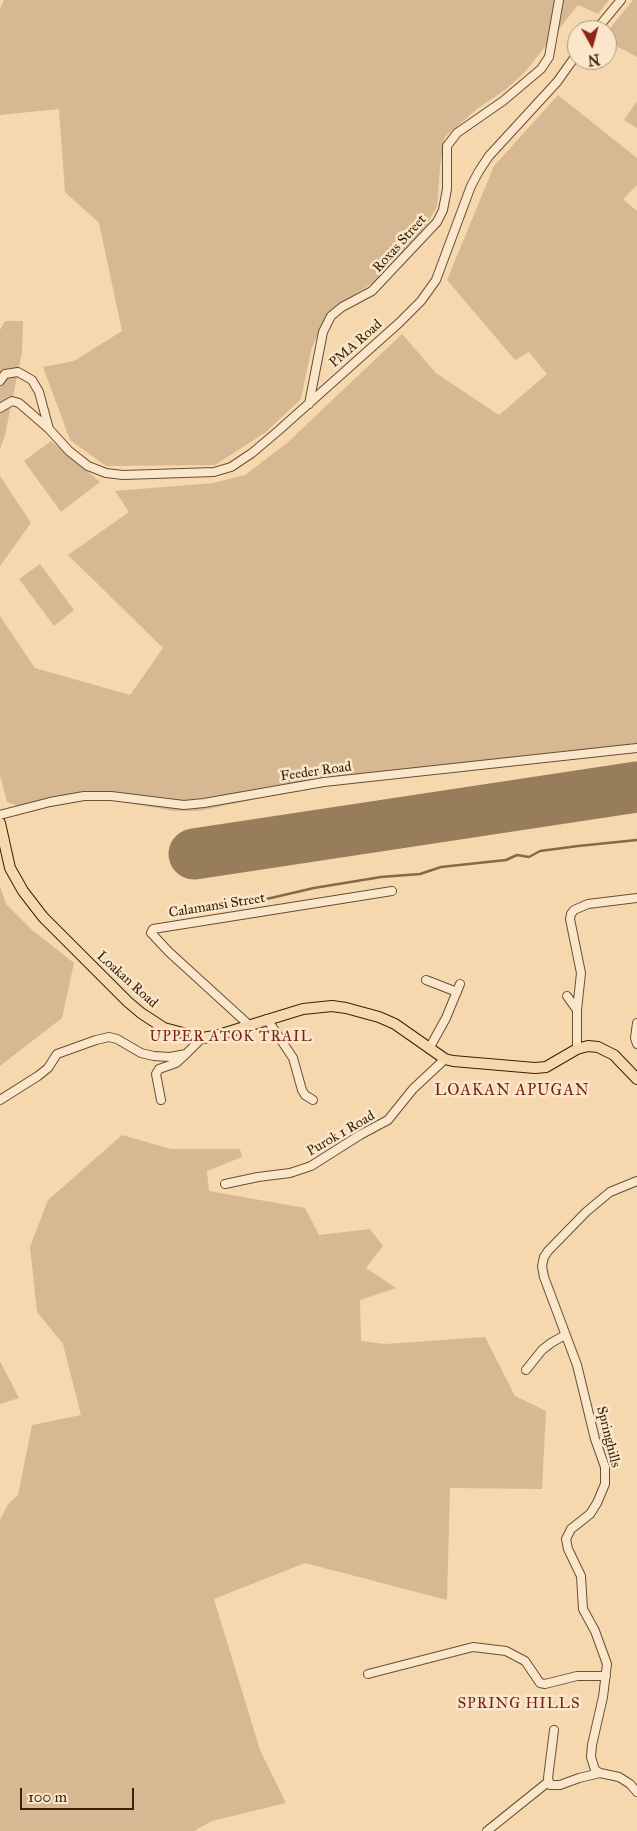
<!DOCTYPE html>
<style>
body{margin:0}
#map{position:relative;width:637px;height:1831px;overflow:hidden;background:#f6d8af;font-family:"IM FELL Great Primer",serif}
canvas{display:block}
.north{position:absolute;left:567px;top:20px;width:50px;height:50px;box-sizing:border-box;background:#f9e6cb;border:1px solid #ac987c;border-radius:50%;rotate:173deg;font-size:14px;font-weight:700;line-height:20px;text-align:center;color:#382205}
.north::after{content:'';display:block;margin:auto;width:18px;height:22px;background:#8f2418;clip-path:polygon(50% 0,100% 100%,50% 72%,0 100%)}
.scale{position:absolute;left:20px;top:1788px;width:114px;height:22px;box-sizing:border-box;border:2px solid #382205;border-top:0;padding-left:6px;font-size:15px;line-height:18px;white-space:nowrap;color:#382205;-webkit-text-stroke:4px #f9e6cb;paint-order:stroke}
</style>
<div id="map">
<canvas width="637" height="1831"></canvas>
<div class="north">N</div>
<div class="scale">100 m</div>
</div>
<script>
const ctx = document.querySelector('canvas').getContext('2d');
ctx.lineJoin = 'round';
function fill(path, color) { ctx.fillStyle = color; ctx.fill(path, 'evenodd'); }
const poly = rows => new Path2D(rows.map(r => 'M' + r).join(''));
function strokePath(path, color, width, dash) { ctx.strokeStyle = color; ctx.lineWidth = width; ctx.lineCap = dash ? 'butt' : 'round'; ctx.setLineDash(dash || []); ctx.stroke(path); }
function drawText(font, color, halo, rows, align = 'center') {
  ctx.font = font + ' "IM FELL Great Primer",serif'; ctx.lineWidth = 5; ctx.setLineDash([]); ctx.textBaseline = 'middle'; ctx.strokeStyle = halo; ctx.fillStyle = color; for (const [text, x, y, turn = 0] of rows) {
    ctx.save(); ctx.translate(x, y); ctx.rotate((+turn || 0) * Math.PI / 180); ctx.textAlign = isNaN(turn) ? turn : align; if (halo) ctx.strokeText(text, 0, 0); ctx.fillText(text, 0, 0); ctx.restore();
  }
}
fill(poly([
 [4,0,609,0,598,14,578,5,525,72,505,90,477,109,445,137,440,167,437,207,425,227,376,281,347,299,325,317,311,350,301,399,266,432,215,465,106,466,70,440,43,367,74,361,122,331,99,223,65,192,59,109,0,115,0,9],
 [633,0,637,0,637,57,607,41,607,32],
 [558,95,637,158,637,185,623,199,637,211,637,753,320,786,198,811,174,811,106,799,75,801,29,810,7,802,0,775,0,616,35,668,130,695,163,648,68,555,129,512,115,491,213,483,245,475,287,443,402,334,436,373,499,415,547,374,529,352,515,360,447,280,494,166],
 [637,101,637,128,624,120],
 [5,321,23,321,22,352,5,435,0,449,0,330],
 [51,441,100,482,61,512,24,461],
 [0,476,31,523,0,566],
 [40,564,74,610,54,626,19,579],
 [0,886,6,904,31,929,74,963,62,1018,0,1066],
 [122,1135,171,1149,240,1149,242,1157,207,1171,209,1191,305,1208,319,1235,370,1229,383,1246,366,1268,396,1288,360,1300,361,1341,385,1344,485,1337,515,1396,546,1411,542,1489,450,1488,447,1600,305,1563,214,1599,260,1750,286,1803,212,1821,194,1831,0,1831,0,1520,8,1504,18,1495,32,1425,81,1415,63,1344,37,1312,30,1247,48,1200],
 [0,1361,19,1398,0,1404]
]), '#d6b992');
strokePath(poly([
 [209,910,245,904,314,888,381,877,420,874,441,867,506,860,517,855,529,857,540,851,578,846,637,840]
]), '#836a48', 2.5);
strokePath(poly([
 [194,854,637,787]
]), '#977d5a', 51);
const minor = poly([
 [596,30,621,0],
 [0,381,5,374,18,372,32,380,39,392,49,429],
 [309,404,323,332,331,316,342,307,372,291,437,222,443,210,447,189,447,146,457,133,503,101,541,69,549,57,559,0],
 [0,408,12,401,19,403,49,429,69,451,88,466,106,473,123,475,214,472,231,467,252,453,278,431,399,323,421,301,436,280,471,186,479,171,489,156,557,82,577,54],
 [0,815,50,802,84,796,111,796,184,805,204,803,324,782,637,748],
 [426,980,457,992],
 [567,996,577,1010],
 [267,1019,293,1058,302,1090,305,1095,313,1100],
 [637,1023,635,1038,637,1044],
 [249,1025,169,952,154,936,151,933,153,929,392,891],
 [430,1047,446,1018,460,984],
 [577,1049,577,1010,581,973,570,919,571,914,574,910,588,904,637,898],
 [0,1100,38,1076,48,1068,57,1054,96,1040,109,1037,117,1039,141,1053,154,1056,170,1057,186,1054,202,1038],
 [161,1100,156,1074,159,1069,176,1063,186,1054],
 [637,1181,610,1192,586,1212,548,1251,544,1257,542,1266,544,1277,577,1365,595,1439,605,1467,605,1484,597,1503,590,1514,571,1529,566,1539,568,1549,581,1576,583,1609,595,1631,607,1664,603,1697,592,1745,591,1757,595,1770,600,1773,619,1777,630,1784,637,1792],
 [225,1184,258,1177,290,1173,311,1166,360,1135,388,1120,413,1089,445,1059],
 [526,1370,542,1350,551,1343,565,1335],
 [368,1674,473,1647,506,1651,525,1661,540,1683,545,1684,577,1676,606,1676],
 [554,1730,548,1778,550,1785,560,1785,579,1778,600,1773],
 [487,1831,548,1782]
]);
const major = poly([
 [0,823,10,868,23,891,43,917,128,1002,141,1013,164,1028,202,1038,215,1036,303,1009,332,1006,346,1008,379,1017,395,1024,445,1059,453,1061,535,1068,546,1067,577,1049,588,1046,598,1047,614,1055,637,1079]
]);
strokePath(minor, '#685030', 10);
strokePath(major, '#382205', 12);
strokePath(minor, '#f9e6cb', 8);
strokePath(major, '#f6d8af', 10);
drawText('14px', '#382205', '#f9e6cb', [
 ["Roxas Street",400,244,-48],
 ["PMA Road",356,344,-41],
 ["Feeder Road",316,772,-8],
 ["Calamansi Street",217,906,-9],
 ["Loakan Road",127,980,42],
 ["Purok 1 Road",341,1134,-30],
 ["Springhills",608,1437,76]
]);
ctx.letterSpacing = '1px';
drawText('15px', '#7a1f14', '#f9e6cb', [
 ["UPPER ATOK TRAIL",231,1037],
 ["SPRING HILLS",519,1704]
]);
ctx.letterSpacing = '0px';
ctx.letterSpacing = '1px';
drawText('16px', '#7a1f14', '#f9e6cb', [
 ["LOAKAN APUGAN",512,1091]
]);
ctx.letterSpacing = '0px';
</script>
